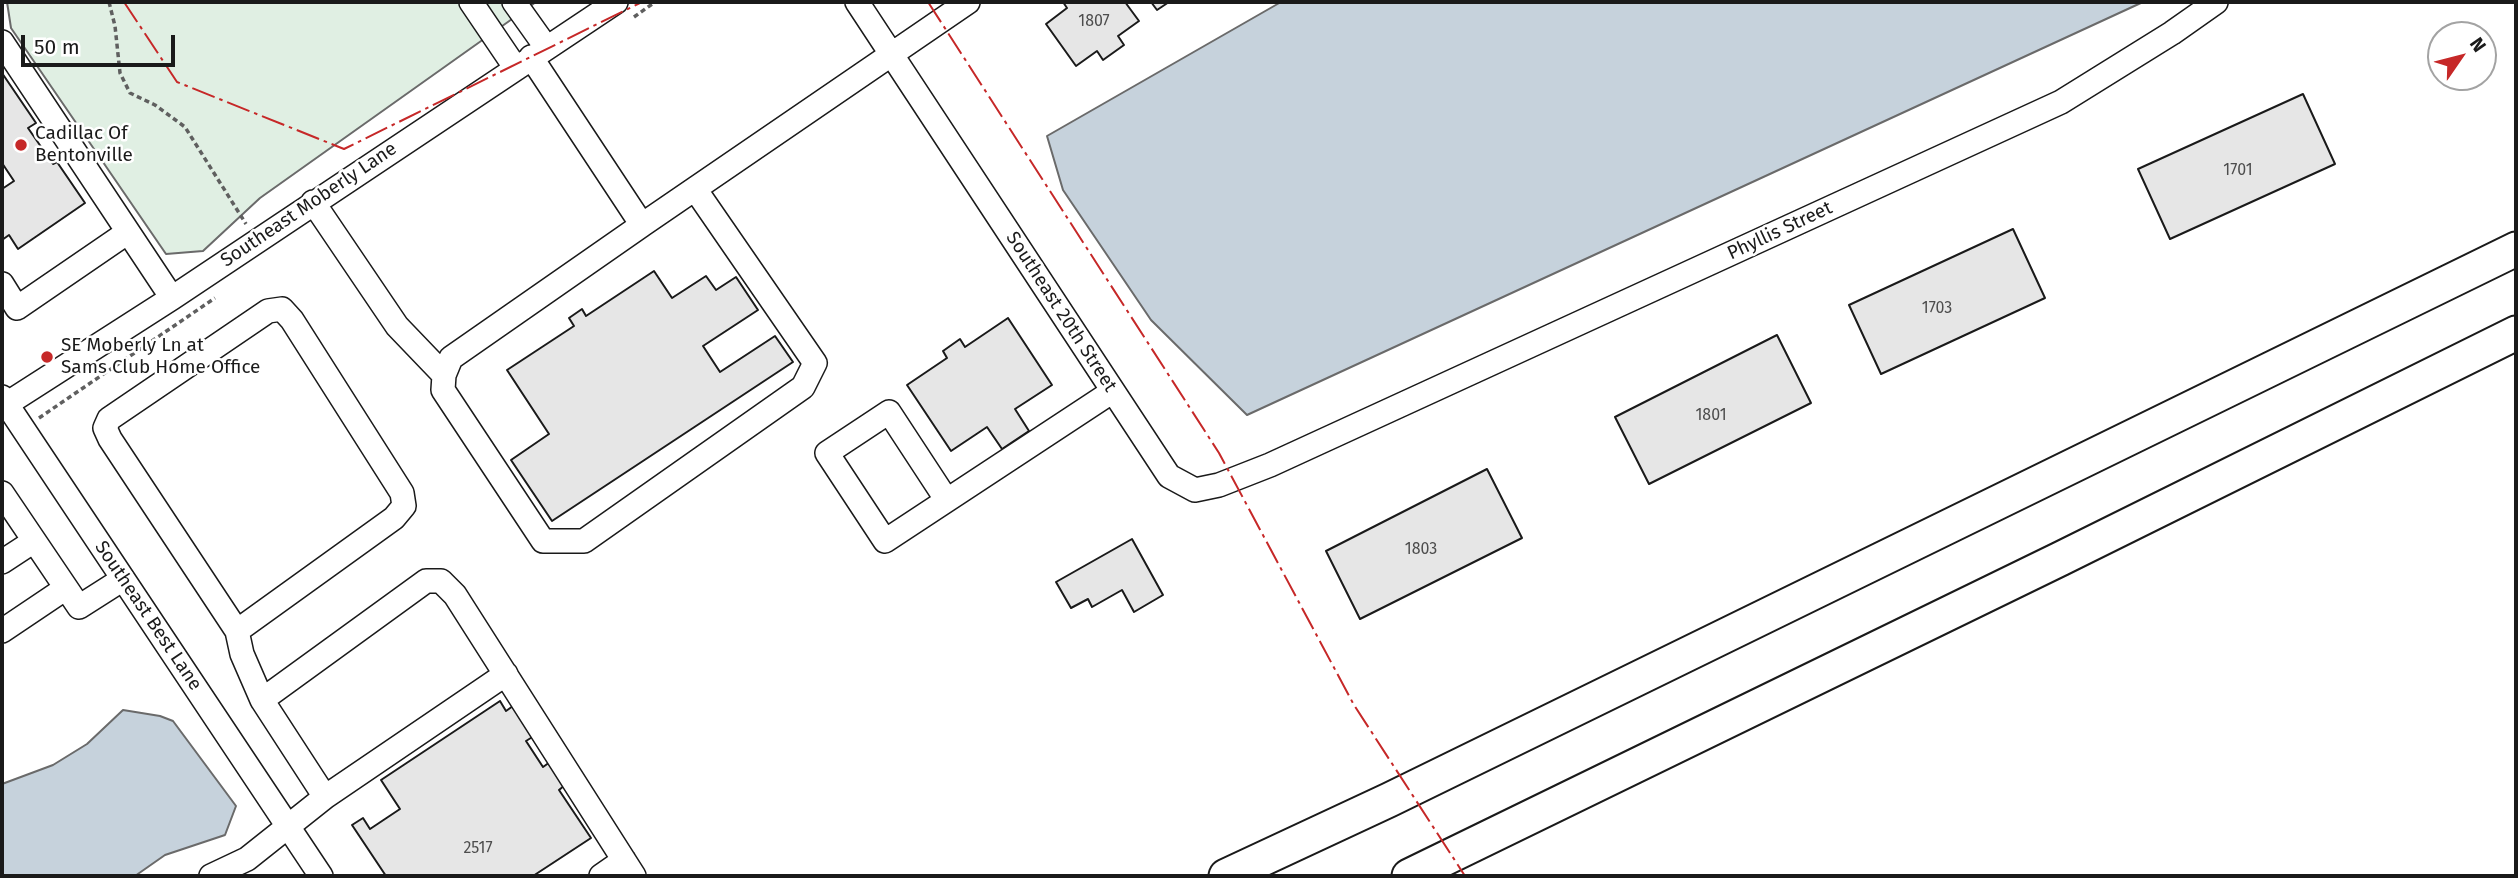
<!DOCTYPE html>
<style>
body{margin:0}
#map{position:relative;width:2518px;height:878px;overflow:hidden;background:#fff;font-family:"Fira Sans",sans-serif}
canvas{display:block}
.frame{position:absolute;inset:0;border:4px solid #1a1a1a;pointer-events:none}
.north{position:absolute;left:2427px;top:21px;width:70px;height:70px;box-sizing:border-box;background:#fff;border:2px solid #a3a3a3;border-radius:50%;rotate:55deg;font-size:19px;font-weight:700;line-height:28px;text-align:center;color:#1a1a1a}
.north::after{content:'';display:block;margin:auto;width:24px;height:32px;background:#c62828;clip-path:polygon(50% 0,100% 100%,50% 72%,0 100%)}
.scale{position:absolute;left:21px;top:35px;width:154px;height:32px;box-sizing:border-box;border:4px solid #1a1a1a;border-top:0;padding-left:9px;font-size:21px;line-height:24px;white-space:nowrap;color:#1a1a1a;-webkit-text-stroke:5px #fff;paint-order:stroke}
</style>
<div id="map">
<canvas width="2518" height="878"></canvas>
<div class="frame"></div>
<div class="north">N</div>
<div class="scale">50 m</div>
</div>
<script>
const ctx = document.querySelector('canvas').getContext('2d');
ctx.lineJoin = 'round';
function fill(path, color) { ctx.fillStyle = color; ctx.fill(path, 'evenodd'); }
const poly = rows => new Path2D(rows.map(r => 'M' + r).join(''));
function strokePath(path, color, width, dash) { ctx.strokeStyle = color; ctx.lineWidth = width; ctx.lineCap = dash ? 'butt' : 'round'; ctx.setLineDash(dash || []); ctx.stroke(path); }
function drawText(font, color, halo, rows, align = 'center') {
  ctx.font = font + ' "Fira Sans",sans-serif'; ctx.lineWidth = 5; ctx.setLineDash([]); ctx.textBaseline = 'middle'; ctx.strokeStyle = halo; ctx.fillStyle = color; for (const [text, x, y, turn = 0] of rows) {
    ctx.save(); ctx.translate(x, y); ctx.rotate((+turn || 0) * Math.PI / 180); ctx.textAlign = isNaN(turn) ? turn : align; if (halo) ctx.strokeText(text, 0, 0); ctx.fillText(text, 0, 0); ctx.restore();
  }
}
const green = poly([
 [7,2,536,2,260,198,203,251,166,254,11,28,7,2]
]);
fill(green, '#e0efe3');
strokePath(green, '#6a6a6a', 2);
const water = poly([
 [1281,2,2143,2,1247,415,1151,320,1063,190,1047,136,1281,2],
 [123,710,160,716,173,721,236,806,225,835,165,855,135,876,2,876,2,784,53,765,87,744,123,710]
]);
fill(water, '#c6d2dc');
strokePath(water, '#6a6a6a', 2);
const building = poly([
 [1063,2,1125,2,1139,21,1118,36,1124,45,1103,60,1097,51,1076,66,1046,24,1067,8,1063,2],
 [1151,2,1169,2,1157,10,1151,2],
 [2,73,36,123,28,128,53,164,57,162,85,203,18,249,9,235,2,240,2,189,14,181,2,163,2,73],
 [2303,94,2335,164,2170,239,2138,169,2303,94],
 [2013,229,2045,298,1881,374,1849,305,2013,229],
 [654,271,672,298,706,276,716,290,736,277,758,310,703,346,720,372,775,336,793,362,552,521,511,460,549,434,507,370,574,326,569,318,582,309,586,316,654,271],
 [1008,318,1052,385,1015,409,1029,431,1002,449,987,427,951,451,907,385,947,358,943,351,960,339,965,347,1008,318],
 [1777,335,1811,403,1649,484,1615,417,1777,335],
 [1487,469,1522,538,1360,619,1326,551,1487,469],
 [1132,539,1163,595,1134,612,1122,590,1092,607,1088,599,1071,608,1056,582,1132,539],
 [500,701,506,711,513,706,534,736,526,741,543,767,550,762,565,785,559,790,591,838,533,876,386,876,352,825,363,818,370,829,400,809,381,780,500,701]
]);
fill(building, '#e6e6e6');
strokePath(building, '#1a1a1a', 2);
const minor = poly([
 [471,2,515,67],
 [514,2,546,47],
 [857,2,1169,476,1195,490,1219,485,1270,465,2061,102,2172,33,2216,2],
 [2,42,172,298],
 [531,57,642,225,968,2],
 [313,202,397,326,444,375],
 [642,225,451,358,444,375,443,390,543,541,584,541,803,387,815,363,695,189],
 [2,284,17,308,128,232],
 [2,397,321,876],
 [2,407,172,298,616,2],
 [2,493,79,607,123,579],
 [946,499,889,412,827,453,885,541,1113,391],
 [2,562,34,541],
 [2,631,66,588],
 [237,631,394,518,404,506,402,493,292,320,282,309,268,311,109,419,105,428,110,439,237,631,242,654,262,700,426,581,441,581,455,595,634,876],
 [325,797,506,674],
 [211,876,247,859,325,797,262,700],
 [601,876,624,860]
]);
const highway = poly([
 [1226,876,1389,800,2516,249],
 [1409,876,2060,559,2516,333]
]);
strokePath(minor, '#1a1a1a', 26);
strokePath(highway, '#1a1a1a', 37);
strokePath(poly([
 [109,2,115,26,120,73,130,93,155,105,185,127,246,224],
 [634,17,655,2],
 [39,418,215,298]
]), '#5f5f5f', 3.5, [5, 3.5]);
strokePath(minor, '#fff', 23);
strokePath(highway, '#fff', 33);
strokePath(poly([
 [124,2,177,82,344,149,642,2],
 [928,2,1219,453,1354,705,1465,876]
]), '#c62828', 2, [24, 5, 3.5, 5]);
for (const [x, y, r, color] of [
 [21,145,7,"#c62828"],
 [47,357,7,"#c62828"]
]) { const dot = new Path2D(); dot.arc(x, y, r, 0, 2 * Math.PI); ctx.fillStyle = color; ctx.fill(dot); strokePath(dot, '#fff', 2.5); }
drawText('16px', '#4d4d4d', null, [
 ["1807",1094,22],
 ["1701",2238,171],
 ["1703",1937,309],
 ["1801",1711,416],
 ["1803",1421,550],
 ["2517",478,849]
]);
drawText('19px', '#1a1a1a', '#fff', [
 ["Cadillac Of",35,134],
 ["Bentonville",35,156],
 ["SE Moberly Ln at",61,346],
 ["Sams Club Home Office",61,368]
], 'left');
drawText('19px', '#1a1a1a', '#fff', [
 ["Southeast Moberly Lane",309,205,-34],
 ["Phyllis Street",1780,231,-25],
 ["Southeast 20th Street",1061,312,57],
 ["Southeast Best Lane",148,616,56]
]);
</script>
